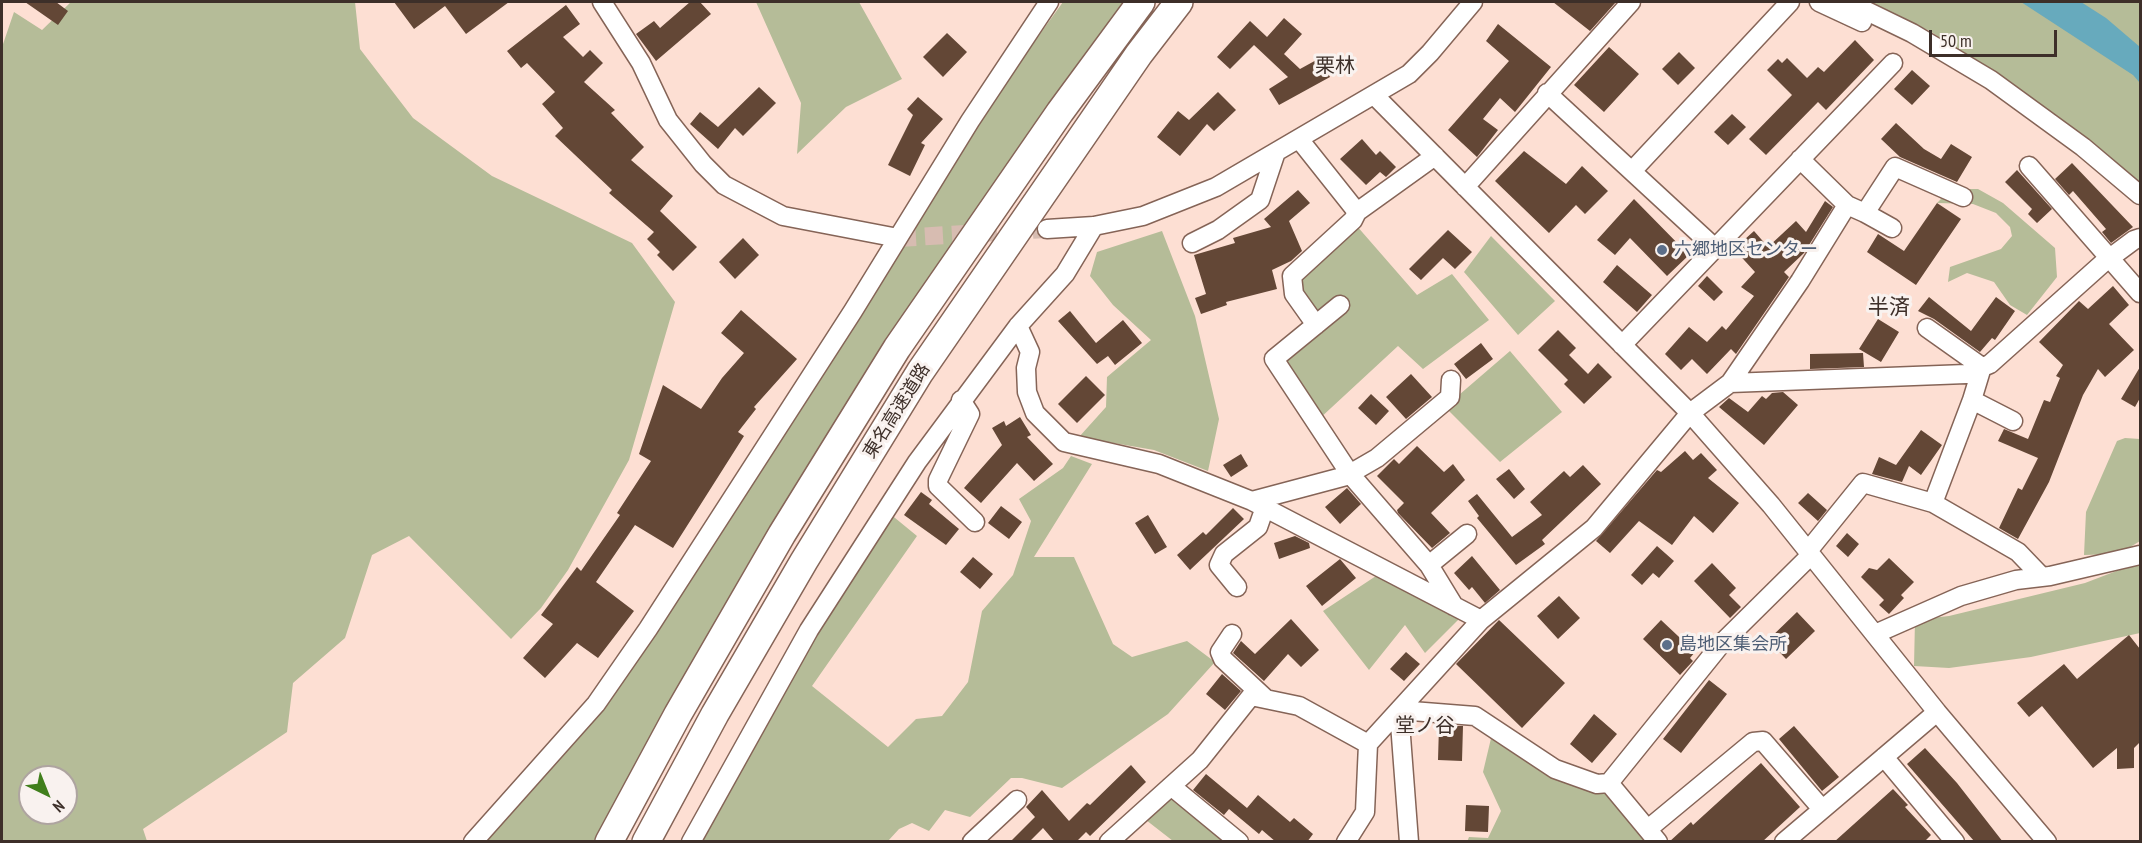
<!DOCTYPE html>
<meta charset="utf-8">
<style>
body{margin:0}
#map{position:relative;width:2142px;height:843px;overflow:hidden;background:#fddfd3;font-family:"PT Sans Narrow",sans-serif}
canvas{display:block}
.frame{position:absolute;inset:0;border:3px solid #3d2f29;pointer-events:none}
.north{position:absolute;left:18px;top:765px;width:60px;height:60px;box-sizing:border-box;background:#f9f2ef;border:2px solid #aea4a0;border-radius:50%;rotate:137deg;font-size:16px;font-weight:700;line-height:24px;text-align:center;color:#3d2f29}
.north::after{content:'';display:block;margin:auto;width:21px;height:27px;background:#417f1c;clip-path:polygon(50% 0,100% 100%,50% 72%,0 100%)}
.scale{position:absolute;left:1929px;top:30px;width:128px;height:27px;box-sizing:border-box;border:3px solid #3d2f29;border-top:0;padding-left:8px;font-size:18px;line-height:21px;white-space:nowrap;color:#3d2f29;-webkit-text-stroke:4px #f9f2ef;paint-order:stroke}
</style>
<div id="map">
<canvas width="2142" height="843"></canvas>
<div class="frame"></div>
<div class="north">N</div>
<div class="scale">50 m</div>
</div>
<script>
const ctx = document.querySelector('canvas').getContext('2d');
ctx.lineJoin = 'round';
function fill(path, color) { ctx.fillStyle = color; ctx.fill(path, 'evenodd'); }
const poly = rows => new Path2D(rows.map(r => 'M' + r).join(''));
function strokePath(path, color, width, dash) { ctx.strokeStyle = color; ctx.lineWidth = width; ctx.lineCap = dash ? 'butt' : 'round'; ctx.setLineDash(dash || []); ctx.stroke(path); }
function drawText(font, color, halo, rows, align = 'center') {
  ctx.font = font + ' "PT Sans Narrow","Noto Sans JP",sans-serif'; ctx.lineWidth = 6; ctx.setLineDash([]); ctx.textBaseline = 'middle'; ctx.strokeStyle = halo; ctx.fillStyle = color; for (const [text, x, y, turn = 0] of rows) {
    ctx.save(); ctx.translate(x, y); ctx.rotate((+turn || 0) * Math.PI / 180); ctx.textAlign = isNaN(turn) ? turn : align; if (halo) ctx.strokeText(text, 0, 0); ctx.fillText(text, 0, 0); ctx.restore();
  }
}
fill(poly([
 [71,2,355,2,360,49,413,118,492,176,632,243,675,302,629,460,568,570,541,608,511,639,409,536,372,555,345,638,293,683,287,732,143,829,147,841,2,842,2,47,14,12,42,30],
 [30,777,66,777,66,813,30,813],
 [756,2,859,2,902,79,846,107,797,154,801,103],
 [1063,2,1134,2,867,369,746,567,596,841,484,842,673,607,967,135],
 [1858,2,2140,2,2140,187,2052,116,1930,31],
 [1934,189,1978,189,2003,203,2055,248,2057,277,2027,315,2010,305,1994,282,1967,273,1948,282,1950,267,2001,249,2012,236,2010,227,1996,213,1973,204,1937,203,1941,199],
 [1356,225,1417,295,1452,274,1489,320,1423,369,1398,346,1318,420,1276,362,1319,325,1294,277],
 [1162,231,1195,316,1219,419,1208,471,1154,450,1079,437,1106,407,1107,377,1151,340,1113,305,1090,276,1097,252],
 [1491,236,1555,301,1518,335,1464,272],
 [1510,351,1562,412,1500,462,1445,407],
 [2125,438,2140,439,2140,541,2119,554,2084,555,2086,512,2117,441],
 [1071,456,1092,464,1034,557,1074,557,1113,644,1132,657,1187,641,1215,662,1168,714,1062,788,1022,778,1011,778,970,817,945,810,929,831,912,823,899,829,888,841,698,842,801,660,889,513,917,536,812,686,888,747,916,719,942,716,968,682,982,611,1013,575,1031,521,1019,499,1063,468],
 [2140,562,2140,633,2031,657,1949,668,1914,666,1915,620,1949,616,2085,583],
 [1379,574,1459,619,1425,653,1405,625,1369,670,1323,611],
 [1493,730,1599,789,1611,798,1648,842,1467,842,1469,837,1488,838,1501,811,1483,772],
 [1170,797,1228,835,1240,841,1173,841,1146,820]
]), '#b5bc98');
fill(poly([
 [2021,2,2081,2,2106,18,2140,47,2140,83,2133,75]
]), '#67aabd');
fill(poly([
 [25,2,56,2,68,11,58,25],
 [394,2,509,2,466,34,445,6,414,29],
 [690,2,700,2,711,14,656,61,636,34,654,21,660,28],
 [1553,2,1616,2,1590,31],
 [566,5,580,24,563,37,583,57,590,50,603,63,584,82,615,110,611,113,644,147,631,160,673,196,660,211,697,247,673,271,657,255,660,252,647,239,654,232,609,193,612,190,555,136,563,128,542,104,555,92,527,63,521,68,507,51],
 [1284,18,1302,34,1284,54,1300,69,1320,58,1330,77,1279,105,1269,89,1288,77,1254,45,1230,69,1217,57,1250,21,1267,37],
 [1498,24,1551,67,1515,112,1500,98,1483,119,1498,130,1477,157,1448,130,1509,61,1486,41],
 [947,33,967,52,943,77,923,57],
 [1855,40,1874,60,1826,110,1818,102,1766,155,1749,139,1792,95,1767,70,1778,59,1782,63,1787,58,1807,78,1818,67,1824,72],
 [1609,47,1639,74,1604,112,1574,85],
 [1679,52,1695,68,1678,85,1662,69],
 [1912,70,1930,86,1912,105,1894,89],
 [759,87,776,103,743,136,735,128,718,149,690,124,700,112,718,127],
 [1218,92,1236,110,1214,131,1207,124,1180,156,1157,137,1178,111,1189,120],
 [918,97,943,119,921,143,925,145,910,176,888,165,913,115,907,109],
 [1732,114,1746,127,1728,145,1714,132],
 [1896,123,1924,149,1941,159,1951,144,1972,157,1957,182,1900,157,1881,139],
 [1362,139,1376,155,1380,151,1396,167,1386,177,1380,172,1366,185,1340,159],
 [1524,151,1566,184,1582,166,1608,191,1585,214,1576,205,1549,233,1495,181],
 [2072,163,2133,227,2111,243,2102,232,2106,229,2073,191,2069,195,2055,179],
 [2017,170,2052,209,2037,223,2028,214,2032,209,2005,182],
 [1298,190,1310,203,1289,221,1302,251,1291,261,1272,270,1277,289,1226,302,1227,305,1201,314,1195,298,1206,294,1194,255,1235,243,1233,238,1271,227,1264,219],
 [1634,199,1689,255,1667,276,1630,238,1615,255,1597,240],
 [1825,201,1833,207,1804,253,1784,272,1789,277,1736,354,1731,349,1707,374,1692,359,1681,370,1665,354,1689,327,1707,342,1722,326,1726,330,1754,296,1741,287,1755,272,1734,249,1754,231,1768,247,1796,221,1806,232],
 [1937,203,1961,219,1916,285,1867,252,1878,234,1904,251],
 [1448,230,1472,252,1455,269,1443,258,1421,280,1409,269],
 [743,238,759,255,735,279,719,262],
 [1617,265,1652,295,1637,312,1603,282],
 [1707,276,1723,292,1714,301,1698,286],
 [2113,286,2129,305,2109,324,2134,350,2105,377,2098,369,2083,395,2049,482,2018,539,1999,528,2018,488,2022,490,2038,458,1998,441,2004,429,2028,439,2044,400,2050,402,2060,378,2056,376,2063,365,2039,342,2079,301,2088,309],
 [1929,297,1971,331,1996,297,2015,311,1995,340,1992,338,1980,352,1934,319,1918,311],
 [741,310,797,359,754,407,756,409,738,432,744,436,673,548,635,525,596,582,634,611,598,658,577,643,545,678,523,658,553,624,541,615,577,567,581,571,620,515,617,513,651,461,639,454,663,385,701,409,722,378,744,353,721,333],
 [1070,311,1096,343,1123,320,1142,343,1115,365,1108,356,1097,364,1058,321],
 [1878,319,1899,332,1881,362,1859,349],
 [1558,330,1576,348,1569,355,1588,374,1598,363,1612,377,1584,404,1564,384,1568,380,1538,350],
 [1481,343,1493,359,1466,379,1454,364],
 [1863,353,1864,367,1810,369,1810,354],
 [2140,367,2140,398,2135,407,2121,399],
 [1411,374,1432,397,1406,419,1386,397],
 [1086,376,1105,395,1077,423,1058,404],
 [1783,392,1798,405,1764,445,1719,407,1729,398,1748,412,1762,396,1766,399,1772,393],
 [1371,394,1389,411,1376,425,1358,408],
 [1020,417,1031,435,1027,437,1053,464,1034,481,1017,463,981,503,964,488,1002,445,992,428,1004,421,1006,426],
 [1921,430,1942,445,1921,475,1909,466,1902,482,1872,474,1879,457,1896,465],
 [1417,446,1444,472,1453,464,1465,480,1431,513,1450,533,1432,548,1398,513,1397,510,1404,503,1377,476,1394,459,1399,464],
 [1685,451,1693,460,1701,453,1717,470,1708,478,1739,503,1713,533,1694,516,1672,545,1639,521,1610,553,1596,541,1657,470,1661,472],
 [1241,454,1248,466,1231,477,1223,465],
 [1583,465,1601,484,1542,540,1545,544,1516,565,1477,518,1479,516,1468,501,1477,494,1512,537,1542,515,1530,502,1564,471,1570,477],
 [1509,469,1525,489,1514,499,1496,479],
 [1347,488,1361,504,1340,524,1325,507],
 [921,492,932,500,929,504,959,529,946,545,904,515],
 [1808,493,1827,510,1818,521,1798,503],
 [1001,506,1022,522,1009,539,988,523],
 [1233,508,1244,519,1190,570,1177,555,1203,532,1206,535],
 [1148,515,1167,547,1155,554,1135,523],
 [1847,533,1859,544,1848,557,1836,546],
 [1295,536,1309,543,1310,548,1279,559,1274,543],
 [1657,546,1674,561,1659,578,1653,573,1642,585,1631,575],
 [1472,556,1500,590,1485,603,1472,587,1469,590,1454,573],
 [973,557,993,574,980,589,960,572],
 [1889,558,1914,582,1901,595,1904,598,1889,614,1879,605,1884,600,1861,577,1869,568,1877,570],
 [1340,559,1356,578,1322,606,1306,586],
 [1712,563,1736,588,1729,595,1741,607,1730,618,1694,581],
 [1559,596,1580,618,1558,639,1537,616],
 [1797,612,1815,631,1786,659,1768,640],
 [1291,619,1319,650,1301,667,1288,654,1264,681,1233,653,1241,641,1255,654],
 [1499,620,1565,683,1522,728,1456,664],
 [1661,620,1695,652,1690,658,1693,661,1680,675,1643,639],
 [2129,635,2140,649,2140,742,2134,748,2134,768,2117,769,2117,748,2093,768,2042,706,2029,717,2017,703,2064,664,2077,679],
 [1406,652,1420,664,1404,681,1390,669],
 [1222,674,1241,691,1225,710,1206,694],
 [1709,680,1727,694,1681,753,1663,739],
 [1594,714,1617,734,1592,763,1570,744],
 [1439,726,1463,726,1462,761,1438,760],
 [1794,726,1839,777,1822,791,1779,739],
 [1925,748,1957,783,2003,842,1974,841,1907,764],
 [1761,763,1800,807,1762,842,1669,842,1691,822,1693,825],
 [1131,765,1146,782,1090,836,1086,832,1076,842,1055,842,1043,828,1029,842,1010,842,1035,817,1026,807,1042,790,1069,821,1087,803,1090,805],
 [1206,774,1247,808,1258,795,1290,822,1294,818,1313,834,1307,842,1276,842,1262,830,1259,834,1229,809,1224,815,1193,790],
 [1893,789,1908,805,1905,807,1931,835,1924,842,1834,842],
 [1466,805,1489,806,1488,832,1465,831]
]), '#634736');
strokePath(poly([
 [898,238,1047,229]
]), '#d7bcb1', 18, [18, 9]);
const minor = poly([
 [602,2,641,63,668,120,703,164,724,185,783,216,898,238],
 [1819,2,1862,22],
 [1848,2,1912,33,1991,80,2083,147,2140,195],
 [1547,93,1715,248],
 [1374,95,1690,413,1771,505,1937,712,2047,842],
 [1299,139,1357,212],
 [2029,166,2140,293],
 [1632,171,1790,2],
 [1465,187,1631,2],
 [1847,205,1865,213,1895,167,1963,197],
 [1865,213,1892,228],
 [1047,229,1094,226,1143,216,1216,187,1409,74,1430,53,1473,2],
 [1192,243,1218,230,1260,200,1276,152],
 [1340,305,1274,359,1350,474,1429,565],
 [1316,325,1294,294,1292,276,1353,220,1357,212,1435,156],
 [1018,326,1030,352,1026,368,1027,392,1035,413,1064,442,1159,464,1252,501,1481,620],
 [1927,328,1982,367,1972,400],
 [1622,345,1893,63],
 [1730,383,1966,374,1990,364,2103,263,2134,240,2140,238],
 [961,400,970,414,938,480,938,486,975,522],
 [1252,501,1346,476,1377,458,1450,397,1451,380],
 [1933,503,2018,552,2042,577],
 [1808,551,1863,483,1933,503,1972,400,2013,421],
 [1237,587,1219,565,1224,554,1258,527,1265,507],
 [1454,606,1429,565,1467,534],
 [1232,634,1220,652,1223,659,1266,699],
 [1875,634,1961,596,2016,580,2050,576,2140,555],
 [1884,757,1955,842],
 [1171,786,1239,842],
 [1648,829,1753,742,1763,741,1822,809],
 [473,842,596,704,648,629,853,311,970,121,1049,2],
 [691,842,809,630,917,462,1018,326,1065,274,1094,226],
 [972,842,1017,800],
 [1109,842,1200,760,1251,696,1299,706,1368,744,1481,620,1594,528,1690,413,1730,383,1800,281,1847,205,1800,159],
 [1346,842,1365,812,1368,744],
 [1409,842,1399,710,1475,716,1555,769,1597,784,1609,783],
 [1658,842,1609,783,1722,643,1811,555],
 [1784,842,1937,712]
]);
const highway = poly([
 [609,842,678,714,782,534,897,348,1060,112,1141,2],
 [646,842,715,714,804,561,920,372,1139,54,1179,2]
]);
strokePath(minor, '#856457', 21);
strokePath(highway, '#856457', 30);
strokePath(minor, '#fff', 18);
strokePath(highway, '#fff', 27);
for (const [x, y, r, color] of [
 [1662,250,6,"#5c6f8a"],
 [1667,645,6,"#5c6f8a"]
]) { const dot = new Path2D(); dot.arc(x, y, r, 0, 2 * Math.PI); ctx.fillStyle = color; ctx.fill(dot); strokePath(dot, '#f9f2ef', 2); }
drawText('18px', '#4e5e75', '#f9f2ef', [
 ["六郷地区センター",1674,250],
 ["島地区集会所",1679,645]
], 'left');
drawText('18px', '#3d2f29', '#f9f2ef', [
 ["東名高速道路",897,411,-58]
]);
drawText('20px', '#3d2f29', '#f9f2ef', [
 ["栗林",1335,66],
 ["堂ノ谷",1425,726]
]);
drawText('21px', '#3d2f29', '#f9f2ef', [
 ["半済",1889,308]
]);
</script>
